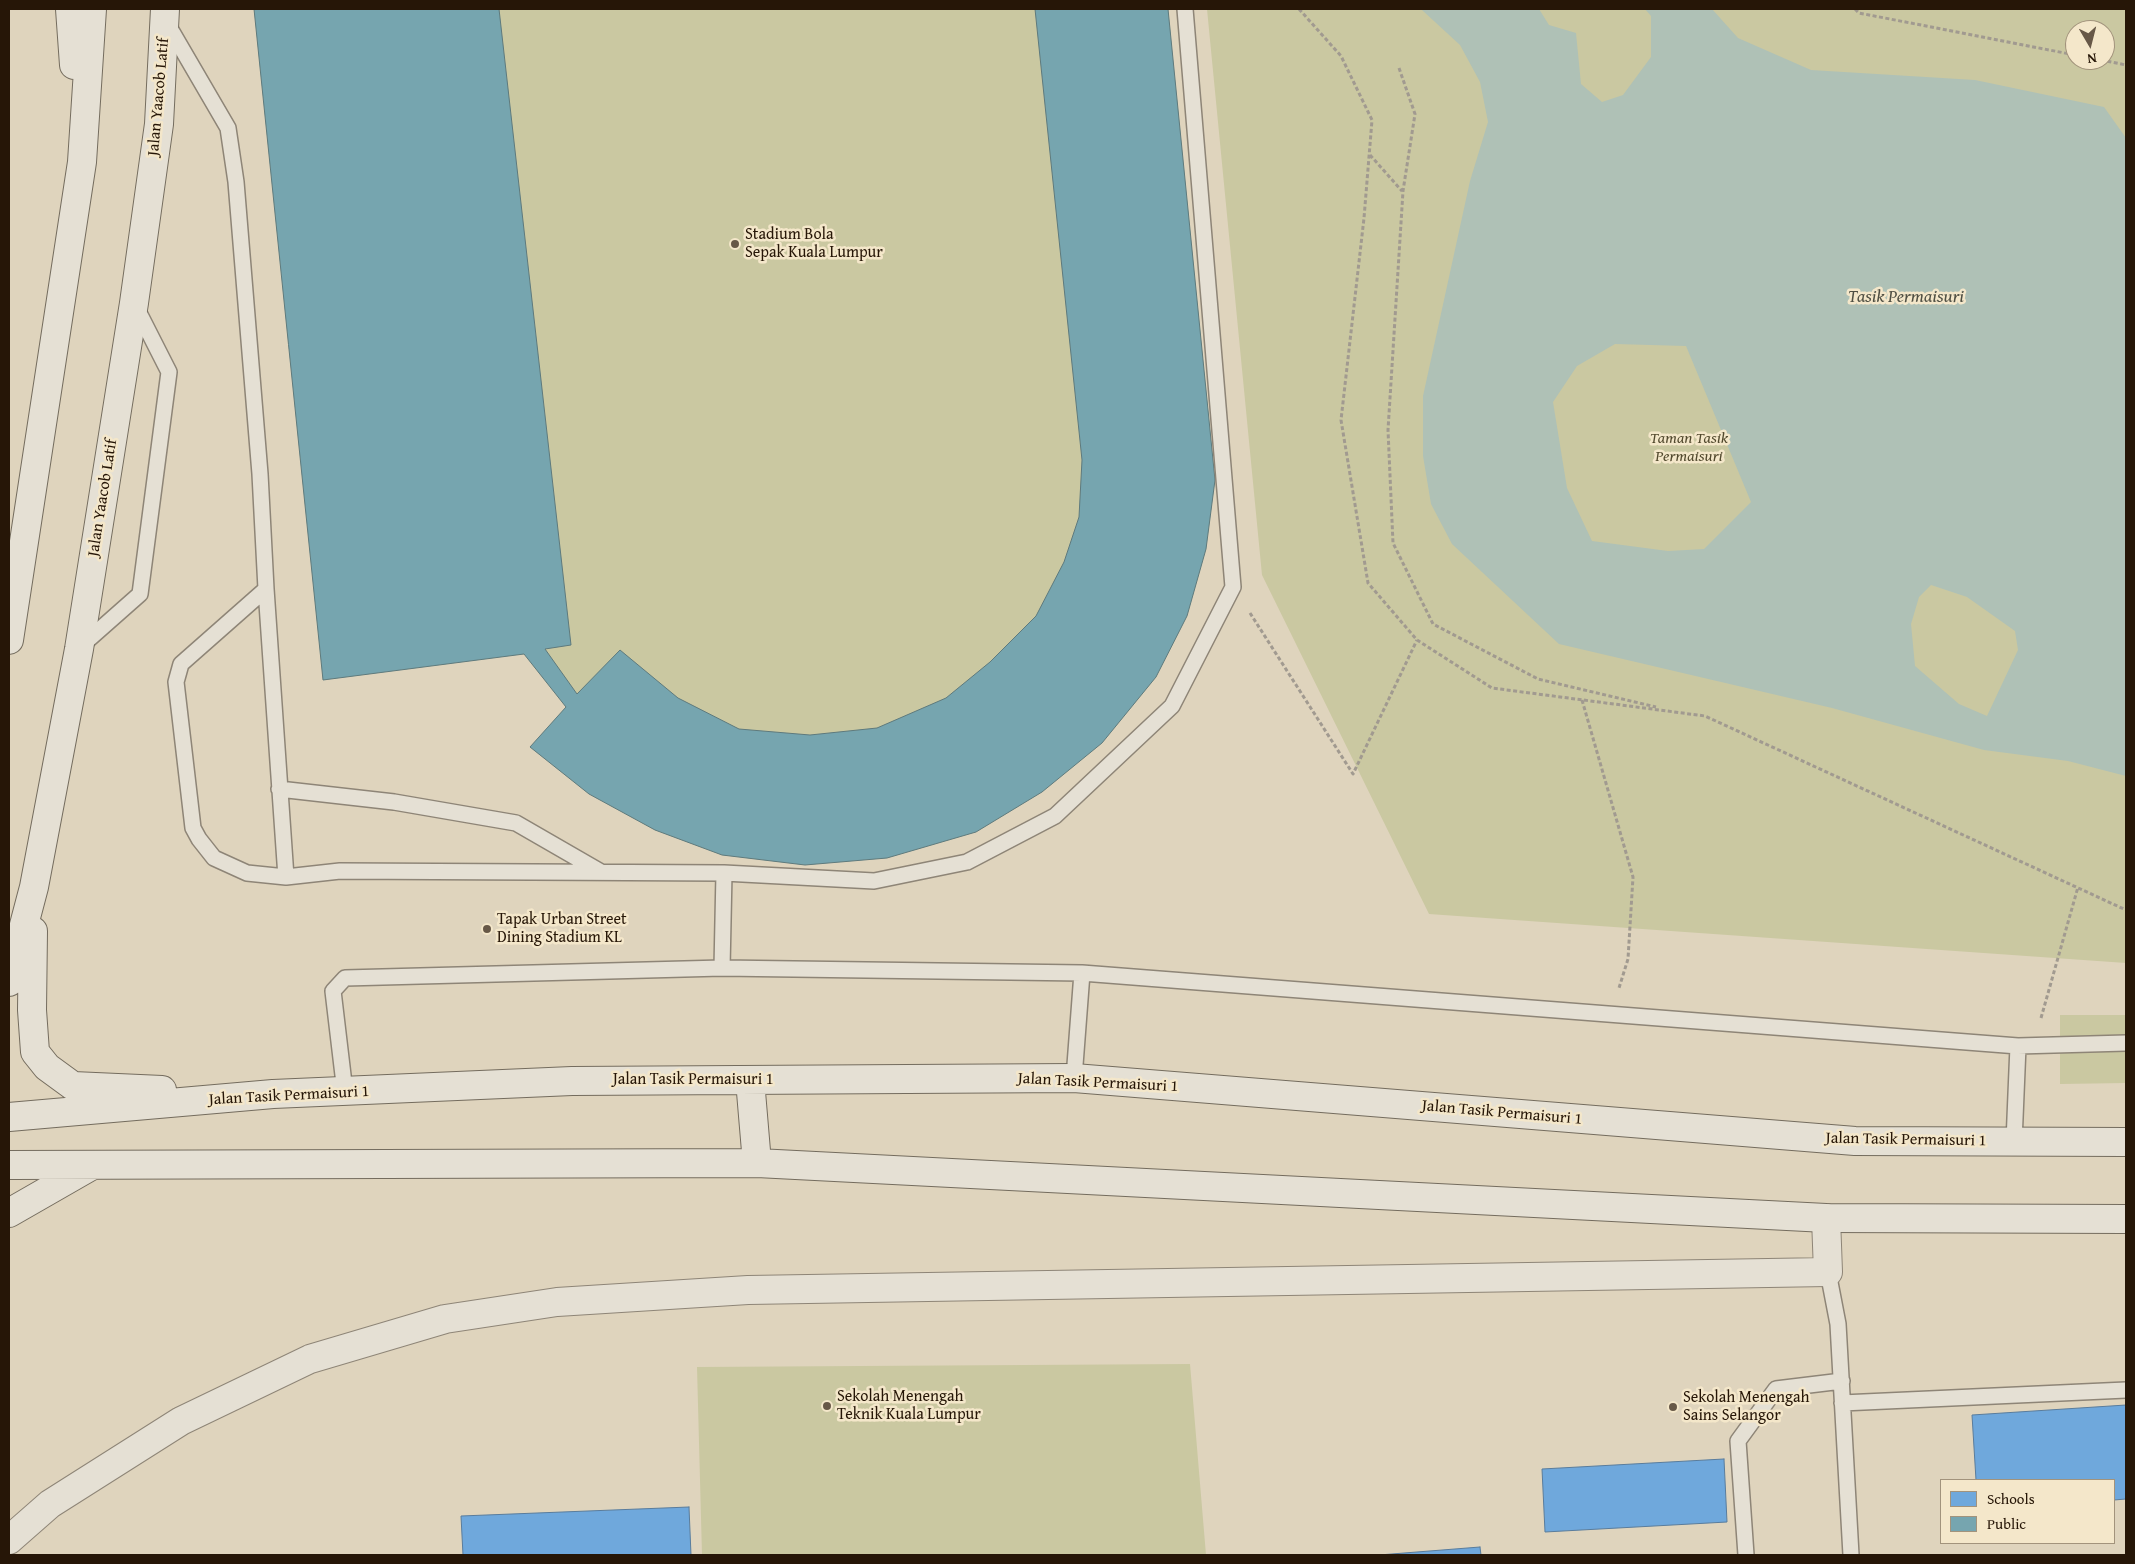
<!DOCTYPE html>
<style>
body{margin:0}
#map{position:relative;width:2135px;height:1564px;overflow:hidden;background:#dfd4bd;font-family:"Gentium Book Plus",serif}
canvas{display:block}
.frame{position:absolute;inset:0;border:10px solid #261607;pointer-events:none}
.legend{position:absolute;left:1940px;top:1479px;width:175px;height:65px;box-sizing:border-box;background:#f4e7ca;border:1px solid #a2937c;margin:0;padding:6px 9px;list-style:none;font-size:15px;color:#261607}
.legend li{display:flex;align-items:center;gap:10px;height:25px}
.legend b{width:25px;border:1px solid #a2937c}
.north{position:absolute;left:2065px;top:20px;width:50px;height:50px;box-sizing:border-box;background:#f4e7ca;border:1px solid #a2937c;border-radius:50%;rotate:172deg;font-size:14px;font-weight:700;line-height:20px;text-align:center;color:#261607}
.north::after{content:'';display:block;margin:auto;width:18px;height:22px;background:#675847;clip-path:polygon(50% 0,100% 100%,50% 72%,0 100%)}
</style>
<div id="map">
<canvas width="2135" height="1564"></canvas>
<div class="frame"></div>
<ul class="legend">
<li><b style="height:14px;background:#6fa8dc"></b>Schools</li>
<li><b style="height:14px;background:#76a5af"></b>Public</li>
</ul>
<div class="north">N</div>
</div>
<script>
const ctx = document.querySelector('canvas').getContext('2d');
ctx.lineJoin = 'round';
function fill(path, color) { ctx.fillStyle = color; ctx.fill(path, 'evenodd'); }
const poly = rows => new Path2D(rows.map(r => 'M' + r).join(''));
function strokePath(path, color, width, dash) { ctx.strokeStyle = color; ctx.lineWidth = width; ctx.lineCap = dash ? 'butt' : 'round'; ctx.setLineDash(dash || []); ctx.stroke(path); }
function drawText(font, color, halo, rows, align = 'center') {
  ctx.font = font + ' "Gentium Book Plus",serif'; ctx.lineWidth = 5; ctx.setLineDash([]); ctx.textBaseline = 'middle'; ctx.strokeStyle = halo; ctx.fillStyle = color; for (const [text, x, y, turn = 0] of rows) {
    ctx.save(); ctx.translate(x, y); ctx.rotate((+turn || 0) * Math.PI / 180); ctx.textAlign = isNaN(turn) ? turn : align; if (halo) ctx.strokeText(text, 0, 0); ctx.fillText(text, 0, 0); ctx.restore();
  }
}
fill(poly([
 [254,9,1168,9,1215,480,1206,549,1187,616,1156,677,1102,743,1042,792,976,832,887,858,805,865,722,855,655,830,589,794,530,747,566,707,524,654,323,680],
 [1207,9,2126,9,2126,963,1429,914,1262,575],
 [2075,30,2105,30,2105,60,2075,60],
 [2060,1015,2126,1015,2126,1083,2060,1084],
 [1190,1364,1206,1555,702,1555,697,1367]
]), '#cac8a1');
fill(poly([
 [1417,9,1539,9,1549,25,1576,33,1581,84,1602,102,1623,95,1651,57,1651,16,1645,9,1712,9,1738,38,1811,70,1975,80,2104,107,2126,138,2126,776,2068,761,1984,750,1832,708,1559,644,1452,544,1431,504,1423,456,1423,396,1470,181,1488,122,1480,82,1460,45,1422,10],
 [1615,344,1686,346,1751,502,1704,549,1668,551,1592,541,1567,488,1553,402,1577,366],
 [1931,585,1967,597,2015,631,2018,650,1987,716,1959,704,1915,666,1911,624,1919,597]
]), '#afc1b6');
const schools = poly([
 [2126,1405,2126,1499,2114,1500,2114,1480,1976,1480,1972,1415,2126,1405],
 [1724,1459,1727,1522,1545,1532,1542,1469,1724,1459],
 [689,1507,691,1555,463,1555,461,1516,689,1507],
 [1480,1547,1481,1555,1379,1555,1480,1547]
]);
fill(schools, '#6fa8dc');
strokePath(schools, '#597c9c', 1);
const public = poly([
 [254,9,499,9,571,645,545,649,577,694,620,650,678,698,739,729,810,735,877,728,946,698,990,662,1036,616,1064,562,1079,517,1082,460,1035,9,1168,9,1215,480,1206,549,1187,616,1156,677,1102,743,1042,792,976,832,887,858,805,865,722,855,655,830,589,794,530,747,566,707,524,654,323,680,254,9]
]);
fill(public, '#76a5af');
strokePath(public, '#5e7a7d', 1);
const lane = poly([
 [168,25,228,128,236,182,260,474,266,589,286,877],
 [266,589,181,664,176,682,193,828,199,839,214,858,247,873,286,877,340,871,724,873,874,881,967,862,1055,816,1172,706,1233,587,1185,9],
 [80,647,140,594,169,372,136,307],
 [279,789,394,802,516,823,601,872],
 [722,968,724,873],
 [1074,1078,1082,973],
 [345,1092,333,991,345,978,722,968,1082,973,2018,1046,2126,1043],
 [2014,1142,2018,1046],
 [1828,1272,1838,1324,1851,1555],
 [1842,1403,2126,1390],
 [1746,1555,1738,1441,1776,1389,1842,1381]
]);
const street = poly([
 [9,1540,50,1504,181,1421,310,1359,445,1319,557,1302,748,1290,1828,1272,1826,1218]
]);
const secondary = poly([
 [70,9,74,65],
 [9,640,82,162,92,9],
 [33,931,32,1010,35,1052,47,1067,73,1086,162,1090],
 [9,982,34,887,79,649,134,303,159,124,165,9],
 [750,1080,757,1163],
 [9,1117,273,1094,572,1081,1074,1078,1855,1141,2126,1142],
 [9,1165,757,1163,1826,1218,2126,1219],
 [9,1213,91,1166]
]);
strokePath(lane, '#8e8577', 18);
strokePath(street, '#8e8577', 30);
strokePath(secondary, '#746c5e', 30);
strokePath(poly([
 [1299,9,1341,56,1372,120,1364,218,1341,420,1368,583,1417,640,1492,688,1705,716,2126,910],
 [1855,9,1859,13,2075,55],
 [2101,60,2126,65],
 [1399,68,1415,114,1403,191,1388,430,1393,543,1433,624,1538,679,1656,707],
 [1370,155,1402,191],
 [1250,613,1353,774,1417,640],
 [1582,700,1633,877,1628,959,1619,988],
 [2041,1018,2078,887]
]), '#a19a90', 3, [4, 2.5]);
strokePath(lane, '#e5e0d4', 15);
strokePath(street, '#e5e0d4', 28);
strokePath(secondary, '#e5e0d4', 28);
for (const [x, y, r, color] of [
 [735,244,5,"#675847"],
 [487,929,5,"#675847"],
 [827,1406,5,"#675847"],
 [1673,1407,5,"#675847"]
]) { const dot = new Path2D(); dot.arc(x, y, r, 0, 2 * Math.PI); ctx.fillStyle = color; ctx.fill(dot); strokePath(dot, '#f4e7ca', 2); }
drawText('16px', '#261607', '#f4e7ca', [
 ["Jalan Yaacob Latif",159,97,-85],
 ["Jalan Yaacob Latif",103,498,-81],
 ["Jalan Tasik Permaisuri 1",693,1080],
 ["Jalan Tasik Permaisuri 1",1098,1083,3],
 ["Jalan Tasik Permaisuri 1",289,1096,-3],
 ["Jalan Tasik Permaisuri 1",1502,1113,5],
 ["Jalan Tasik Permaisuri 1",1906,1140,1]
]);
drawText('16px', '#261607', '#f4e7ca', [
 ["Stadium Bola",745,235],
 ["Sepak Kuala Lumpur",745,253],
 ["Tapak Urban Street",497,920],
 ["Dining Stadium KL",497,938],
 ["Sekolah Menengah",837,1397],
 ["Teknik Kuala Lumpur",837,1415],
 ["Sekolah Menengah",1683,1398],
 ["Sains Selangor",1683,1416]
], 'left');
drawText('italic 16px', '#52492e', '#f4e7ca', [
 ["Taman Tasik",1689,439],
 ["Permaisuri",1689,457]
]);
drawText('italic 18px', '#4f4f43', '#f4e7ca', [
 ["Tasik Permaisuri",1906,297]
]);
</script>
